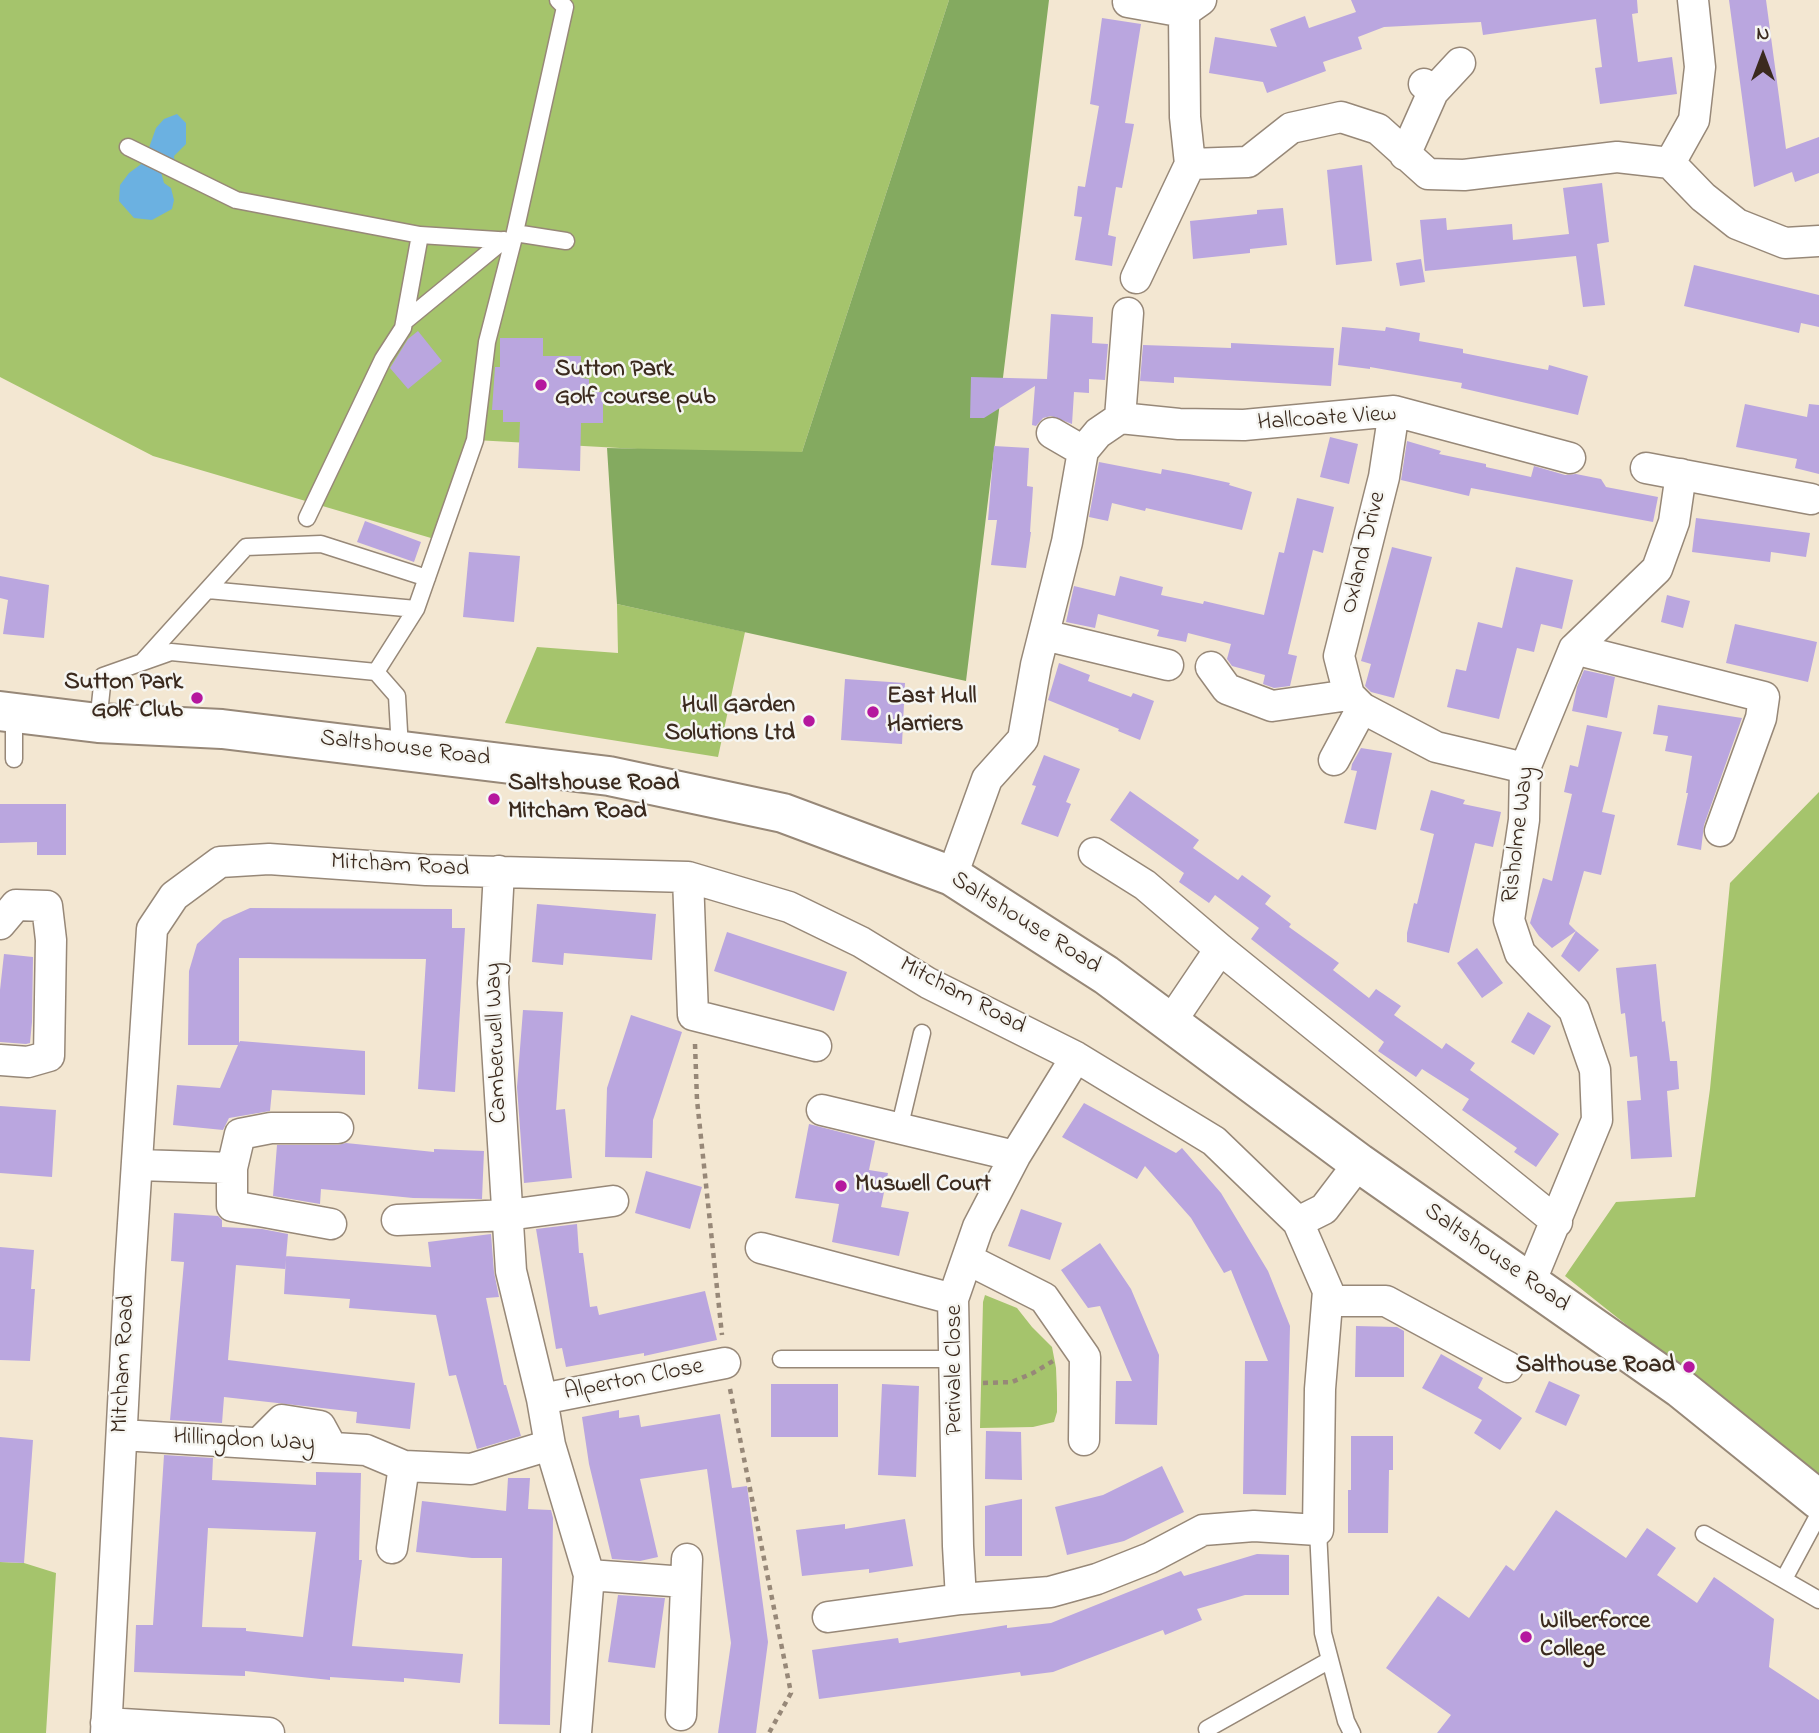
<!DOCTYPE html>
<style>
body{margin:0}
#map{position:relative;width:1819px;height:1733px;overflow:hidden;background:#f3e7d2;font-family:"Indie Flower",sans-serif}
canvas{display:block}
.north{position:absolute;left:1728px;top:21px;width:70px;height:70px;-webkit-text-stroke:5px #f6f6f2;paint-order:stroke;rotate:0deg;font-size:19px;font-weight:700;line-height:28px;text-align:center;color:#3b2a1e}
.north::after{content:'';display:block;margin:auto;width:24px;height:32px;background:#3b2a1e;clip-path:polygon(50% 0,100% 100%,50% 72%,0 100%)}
</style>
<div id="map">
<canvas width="1819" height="1733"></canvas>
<div class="north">N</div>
</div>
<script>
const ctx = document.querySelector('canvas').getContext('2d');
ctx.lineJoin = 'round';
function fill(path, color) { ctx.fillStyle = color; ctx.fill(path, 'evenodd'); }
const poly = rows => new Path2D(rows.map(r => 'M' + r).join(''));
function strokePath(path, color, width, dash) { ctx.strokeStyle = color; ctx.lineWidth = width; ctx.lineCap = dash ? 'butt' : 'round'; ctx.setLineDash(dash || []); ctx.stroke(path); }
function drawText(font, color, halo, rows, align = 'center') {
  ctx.font = font + ' "Indie Flower",sans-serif'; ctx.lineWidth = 5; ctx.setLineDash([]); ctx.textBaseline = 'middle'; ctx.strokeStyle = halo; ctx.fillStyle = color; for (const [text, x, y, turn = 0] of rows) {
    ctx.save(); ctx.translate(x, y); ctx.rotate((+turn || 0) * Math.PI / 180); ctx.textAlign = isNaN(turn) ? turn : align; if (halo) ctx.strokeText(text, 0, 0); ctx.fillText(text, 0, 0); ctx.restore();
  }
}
fill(poly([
 [0,0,949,0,802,452,710,453,475,440,431,538,153,456,0,377],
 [617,604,745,632,718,757,505,723,537,647,618,653],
 [1819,792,1819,1478,1565,1276,1616,1202,1695,1197,1710,1089,1730,883],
 [985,1295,1017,1308,1032,1327,1052,1347,1056,1368,1057,1394,1057,1412,1054,1422,1033,1427,980,1428,983,1302],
 [0,1562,24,1563,56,1573,46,1733,0,1733]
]), '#a5c46c');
fill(poly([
 [949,0,1049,0,966,681,617,604,607,448,802,452]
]), '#84aa60');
fill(poly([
 [177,114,186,123,186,144,174,156,175,164,165,162,161,172,164,183,171,188,174,200,172,209,152,220,134,218,119,201,120,185,129,173,144,162,156,128,164,119]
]), '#6bb1e1');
fill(poly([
 [1351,0,1637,0,1638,13,1632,14,1638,62,1672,57,1677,94,1600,104,1595,68,1602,67,1596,19,1483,35,1481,22,1384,27,1358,37,1362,49,1323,62,1326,71,1267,93,1263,82,1209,73,1215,37,1277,47,1270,29,1305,16,1309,28,1356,12],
 [1729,0,1766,0,1786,149,1819,137,1819,173,1795,182,1792,172,1754,187],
 [1102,18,1141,24,1125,123,1134,124,1122,188,1116,187,1108,235,1116,237,1112,266,1075,260,1082,217,1074,216,1078,186,1085,187,1099,106,1090,104],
 [1362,165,1372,261,1336,265,1327,170],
 [1602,183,1609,242,1597,244,1605,305,1583,307,1576,256,1425,271,1420,220,1446,218,1447,230,1512,224,1513,240,1569,234,1563,188],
 [1283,208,1287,245,1250,249,1250,253,1193,259,1190,221,1257,214,1257,210],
 [1421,259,1425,282,1400,286,1396,263],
 [1694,265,1819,295,1819,327,1801,323,1799,333,1684,306],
 [1051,314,1093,317,1092,343,1108,344,1105,380,1089,379,1089,393,1074,392,1072,424,1051,416,1043,418,1036,426,1032,425,1035,386,984,418,970,418,971,377,1047,379],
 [1342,327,1385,331,1386,327,1420,333,1419,341,1463,349,1463,353,1548,370,1549,365,1588,376,1578,415,1461,388,1462,383,1370,367,1370,369,1338,365],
 [418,331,442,361,408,389,390,368,408,339],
 [500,338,543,338,543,356,581,356,581,378,589,379,589,392,603,392,603,423,581,423,580,471,518,468,520,422,503,422,503,410,492,410,495,367,500,367],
 [1231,343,1334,348,1331,386,1174,377,1174,383,1140,381,1143,345,1231,348],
 [1745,404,1807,417,1809,404,1819,405,1819,474,1795,468,1797,459,1736,447],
 [1330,437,1358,444,1349,484,1320,477],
 [1407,441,1441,451,1439,454,1486,464,1486,467,1531,477,1534,466,1565,475,1576,474,1601,479,1606,487,1658,497,1653,522,1471,488,1469,496,1401,480],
 [994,446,1029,448,1027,486,1033,487,1030,532,1031,532,1026,568,991,565,997,520,988,520],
 [1099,462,1161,474,1162,469,1189,474,1230,483,1229,485,1252,492,1242,530,1146,508,1145,511,1112,503,1108,521,1089,517],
 [1297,498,1334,507,1323,553,1313,550,1288,654,1297,656,1290,686,1274,688,1263,684,1265,675,1232,666,1227,659,1231,644,1188,633,1186,642,1157,636,1159,630,1098,614,1095,628,1066,622,1074,586,1115,596,1120,576,1163,587,1161,595,1203,604,1204,601,1264,615,1279,552,1284,553],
 [1696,518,1810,533,1806,557,1771,552,1770,562,1692,552],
 [365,521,421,542,414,562,357,542],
 [1392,547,1432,557,1394,698,1371,692,1365,686,1371,664,1361,661],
 [469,552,520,556,514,622,463,617],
 [1516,567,1573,580,1562,629,1541,624,1534,652,1517,648,1499,719,1447,707,1456,669,1466,671,1478,622,1502,628],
 [0,576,49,585,44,638,3,634,8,600,0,598],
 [1667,595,1690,601,1683,628,1661,622],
 [1735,624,1817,642,1808,682,1726,663],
 [1059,663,1090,675,1088,681,1131,697,1133,693,1154,701,1140,740,1118,731,1119,729,1048,700],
 [1584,670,1615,677,1607,718,1572,711,1577,687],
 [845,679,905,683,902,744,841,740],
 [1658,705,1742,718,1704,825,1701,850,1677,845,1688,793,1686,793,1692,756,1665,751,1668,736,1653,734],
 [1587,725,1622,732,1602,812,1615,815,1601,875,1584,871,1569,924,1576,931,1552,948,1539,936,1530,923,1543,878,1552,881,1572,794,1564,792,1570,765,1578,767],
 [1361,748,1392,753,1376,830,1344,823,1357,771,1351,770,1352,764],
 [1044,755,1080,769,1066,802,1071,804,1058,837,1021,824,1036,786,1032,785],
 [1431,790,1465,800,1463,804,1501,812,1493,847,1475,843,1449,953,1407,942,1407,933,1414,903,1417,904,1434,834,1420,830],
 [1130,791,1199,840,1193,848,1238,880,1242,875,1271,896,1265,904,1291,924,1289,927,1339,963,1333,970,1369,998,1376,989,1401,1006,1394,1015,1442,1049,1446,1043,1475,1063,1470,1070,1559,1134,1536,1167,1514,1152,1517,1148,1462,1110,1469,1099,1422,1069,1416,1077,1378,1051,1384,1042,1251,939,1259,928,1215,895,1209,903,1179,882,1184,873,1110,820],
 [0,804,66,804,66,855,37,855,37,842,0,843],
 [537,904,656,914,652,960,564,953,563,965,532,962],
 [250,908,452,909,452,928,465,928,455,1092,418,1089,426,959,239,958,239,1043,240,1041,365,1051,365,1095,272,1090,270,1111,229,1118,223,1130,173,1125,177,1085,220,1088,238,1045,188,1045,189,971,197,944,223,920],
 [1576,931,1599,950,1579,972,1561,956],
 [727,932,847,972,834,1011,714,971],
 [1477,948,1503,983,1482,998,1457,963],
 [4,954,33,957,32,1022,30,1043,26,1044,0,1042,0,990],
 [1656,964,1662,1022,1665,1021,1670,1061,1677,1061,1679,1089,1667,1091,1672,1157,1631,1159,1627,1101,1641,1100,1637,1056,1630,1057,1625,1013,1621,1014,1616,968],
 [523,1010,563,1012,556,1110,565,1109,572,1178,524,1183,517,1087],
 [1528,1012,1551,1026,1534,1055,1511,1042],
 [631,1015,682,1032,653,1120,652,1158,605,1157,607,1088],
 [1084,1103,1176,1153,1182,1148,1221,1193,1268,1271,1290,1326,1286,1495,1243,1494,1245,1361,1268,1361,1231,1270,1224,1273,1191,1218,1145,1166,1137,1179,1062,1137],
 [0,1106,56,1110,52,1177,0,1173],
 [809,1124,875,1141,869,1170,888,1173,881,1207,909,1212,899,1256,832,1242,839,1204,795,1198],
 [346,1143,434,1152,434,1149,484,1151,482,1199,413,1198,321,1189,320,1204,273,1196,277,1145,338,1145],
 [646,1171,702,1187,690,1229,635,1213],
 [1021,1209,1062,1223,1050,1260,1008,1246],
 [174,1213,218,1216,222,1220,222,1227,262,1229,288,1234,285,1269,236,1265,228,1360,415,1383,410,1429,356,1423,357,1412,224,1397,222,1423,170,1420,184,1262,171,1261],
 [577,1224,579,1253,583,1253,590,1307,597,1306,599,1315,705,1291,717,1340,644,1356,644,1353,566,1367,562,1348,556,1349,536,1229],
 [491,1234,494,1272,499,1297,486,1298,504,1385,506,1385,521,1436,477,1449,456,1375,449,1376,436,1315,349,1308,350,1299,284,1294,286,1256,431,1267,428,1242],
 [1100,1243,1131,1289,1159,1355,1157,1425,1115,1424,1116,1381,1132,1381,1100,1306,1088,1308,1061,1270],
 [0,1247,34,1250,31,1289,35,1289,30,1361,0,1360],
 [1356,1326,1397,1327,1404,1331,1404,1377,1355,1377],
 [1441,1354,1483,1378,1478,1388,1522,1418,1500,1450,1474,1433,1482,1420,1422,1388],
 [1549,1381,1580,1395,1566,1426,1535,1412],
 [771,1384,838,1384,838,1437,771,1437],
 [882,1384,919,1386,916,1477,878,1475],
 [619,1410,619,1418,639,1415,641,1427,720,1414,732,1488,747,1486,768,1642,756,1733,718,1733,731,1643,707,1469,640,1479,658,1557,640,1561,612,1559,589,1464,582,1417],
 [986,1431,1021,1432,1022,1480,985,1479],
 [1351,1436,1393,1436,1393,1470,1389,1470,1388,1533,1348,1533,1348,1490,1351,1490],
 [0,1437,33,1440,24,1563,0,1562],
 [164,1455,213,1458,212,1480,316,1485,316,1472,361,1473,359,1560,362,1560,352,1646,463,1654,460,1683,404,1678,404,1682,330,1677,330,1680,245,1671,245,1676,134,1672,136,1625,153,1625],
 [208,1528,316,1532,303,1637,246,1631,246,1628,202,1627],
 [1162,1466,1184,1512,1124,1541,1067,1555,1055,1507,1103,1495],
 [508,1478,530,1478,528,1509,551,1510,553,1518,550,1725,499,1724,502,1558,472,1558,416,1552,422,1501,506,1511],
 [1022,1499,1022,1556,985,1556,985,1506],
 [1556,1510,1626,1558,1647,1528,1676,1548,1657,1575,1697,1603,1714,1577,1774,1619,1769,1667,1819,1700,1819,1733,1437,1733,1451,1715,1386,1668,1438,1596,1469,1618,1506,1565,1514,1571],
 [905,1519,913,1566,869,1573,869,1569,802,1576,796,1530,845,1524,845,1529],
 [1257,1554,1289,1555,1289,1595,1245,1595,1197,1609,1202,1620,1165,1635,1163,1630,1053,1672,1021,1676,1020,1672,819,1699,812,1650,898,1638,899,1643,1007,1625,1007,1628,1051,1623,1181,1571,1184,1576],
 [618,1595,665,1598,655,1668,608,1662]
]), '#baa6df');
const lane = poly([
 [128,147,236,200,420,235,403,328,383,359,307,518],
 [515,233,566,241],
 [513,241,565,7,558,0],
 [404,322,504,240],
 [208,590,416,609],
 [143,661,246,547,321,544,427,578],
 [376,672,416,609,475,440,487,342,513,241,420,235],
 [14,713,14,759],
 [98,723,103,676,171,652,376,672,397,696,400,749],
 [899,1129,922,1033],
 [781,1359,954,1359],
 [1318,1530,1323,1633,1346,1721,1352,1733],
 [1704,1534,1819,1600],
 [1784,1579,1819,1514],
 [1207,1729,1330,1660]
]);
const street = poly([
 [1128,2,1184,12,1201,0],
 [1424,84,1433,92,1460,63],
 [1405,155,1433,92],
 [1670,163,1694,120,1700,67,1693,0],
 [1190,164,1248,162,1291,128,1341,117,1378,129,1428,174,1464,175,1617,157,1670,163,1703,197,1737,224,1785,243,1819,241],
 [1136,278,1190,164,1185,117,1184,12],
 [1394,411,1384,477,1339,656,1349,695,1362,708,1436,747,1525,768],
 [1120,418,1128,313],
 [1052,433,1083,451],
 [1646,468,1811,499],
 [1044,635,1168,665],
 [1574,649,1764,697,1761,718,1720,831],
 [1211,667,1227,689,1272,706,1349,695],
 [1334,760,1362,708],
 [1094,853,1145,885,1220,949,1557,1222],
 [499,871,493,983,511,1271,542,1399,550,1445,589,1575,576,1733],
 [952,876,987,779,1023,739,1036,665,1067,542,1083,451,1098,433,1120,418,1179,424,1244,425,1394,411,1570,458],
 [688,877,693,1015,816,1046],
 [0,924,16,905,47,906,51,940,49,1056,28,1062,0,1060],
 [1170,1023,1220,949],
 [822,1110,1015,1156],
 [138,1165,232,1168,232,1206,331,1224],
 [232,1168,240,1134,271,1128,338,1128],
 [397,1220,508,1215,613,1201],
 [761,1248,953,1299],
 [967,1259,1044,1298,1085,1357,1084,1440],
 [1530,1283,1597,1120,1595,1070,1574,1010,1520,953,1509,920,1524,820,1525,768,1574,649,1657,569,1674,522,1681,474],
 [1328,1301,1386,1301,1508,1367],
 [542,1399,725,1363],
 [122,1435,366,1450,404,1466,471,1469,550,1445],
 [259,1443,282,1420,320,1426,332,1448],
 [392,1548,404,1466],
 [589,1575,685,1582],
 [961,1599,1050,1592,1097,1579,1150,1558,1203,1530,1254,1526,1318,1530,1320,1389,1328,1291,1298,1222],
 [828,1617,961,1599,958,1546,953,1299,978,1227,1015,1156,1076,1057],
 [681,1715,687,1559],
 [106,1723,269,1733],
 [106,1733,130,1270,152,929,174,896,220,862,269,859,426,870,688,877,789,907,861,942,928,983,1076,1057,1214,1141,1298,1222,1324,1209,1359,1163]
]);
const secondary = poly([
 [0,711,98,723,222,729,609,776,783,813,952,876,1106,975,1359,1163,1680,1388,1819,1500]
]);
strokePath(lane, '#978878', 19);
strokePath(street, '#978878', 33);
strokePath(secondary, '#978878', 42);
strokePath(poly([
 [695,1044,697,1100,722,1335],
 [983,1383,1012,1382,1033,1373,1053,1361],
 [730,1389,791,1693,769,1733]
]), '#978878', 4.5, [5, 5]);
strokePath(lane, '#fff', 16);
strokePath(street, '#fff', 30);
strokePath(secondary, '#fff', 38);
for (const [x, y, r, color] of [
 [541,385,7,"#b5179e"],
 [197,698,7,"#b5179e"],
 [873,712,7,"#b5179e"],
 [809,721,7,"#b5179e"],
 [494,799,7,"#b5179e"],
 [841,1186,7,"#b5179e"],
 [1689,1367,7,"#b5179e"],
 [1526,1637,7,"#b5179e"]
]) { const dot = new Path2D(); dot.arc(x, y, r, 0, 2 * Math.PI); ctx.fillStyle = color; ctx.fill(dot); strokePath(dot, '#f6f6f2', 2.5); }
drawText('bold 24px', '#3b2a1e', '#f6f6f2', [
 ["Sutton Park",555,371],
 ["Golf course pub",555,399],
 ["Sutton Park",183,684,"right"],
 ["Golf Club",183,712,"right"],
 ["East Hull",887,698],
 ["Harriers",887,726],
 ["Hull Garden",795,707,"right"],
 ["Solutions Ltd",795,735,"right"],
 ["Saltshouse Road",508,785],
 ["Mitcham Road",508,813],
 ["Muswell Court",855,1186],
 ["Salthouse Road",1675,1367,"right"],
 ["Wilberforce",1540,1623],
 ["College",1540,1651]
], 'left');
drawText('24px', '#3b2a1e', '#f6f6f2', [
 ["Hallcoate View",1327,420,-4],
 ["Oxland Drive",1365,553,-76],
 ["Saltshouse Road",405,750,7],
 ["Risholme Way",1520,835,-83],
 ["Mitcham Road",400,867,3],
 ["Saltshouse Road",1025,924,32],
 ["Mitcham Road",962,997,28],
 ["Camberwell Way",498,1043,-92],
 ["Saltshouse Road",1496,1259,35],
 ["Mitcham Road",125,1364,-87],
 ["Perivale Close",956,1370,-90],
 ["Alperton Close",634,1381,-11],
 ["Hillingdon Way",244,1442,3]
]);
</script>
